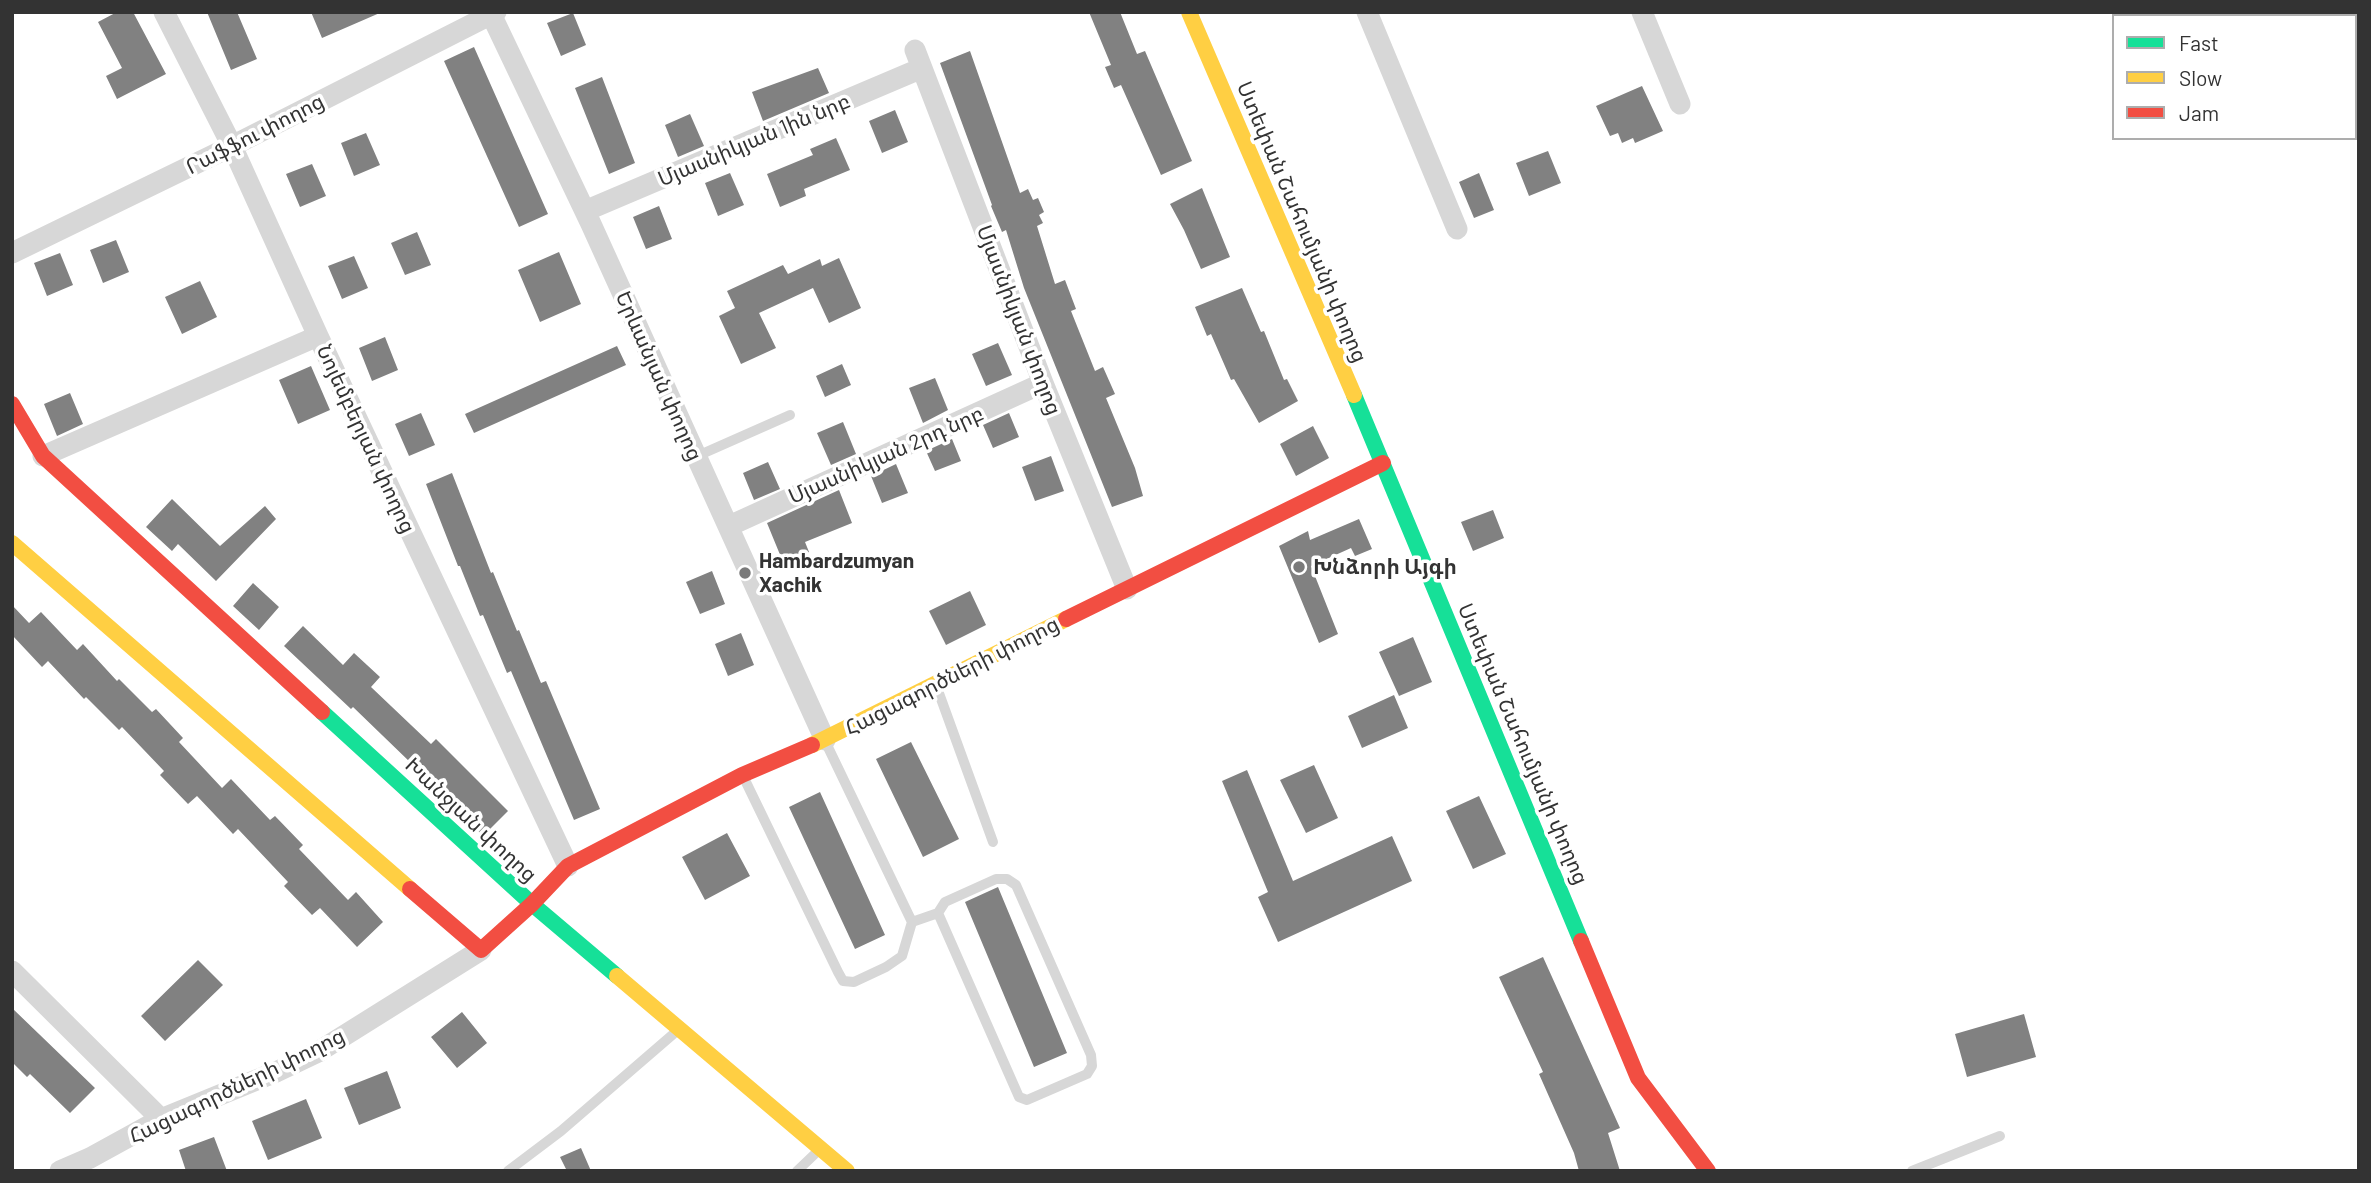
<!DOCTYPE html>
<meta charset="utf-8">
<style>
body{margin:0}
#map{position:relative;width:2371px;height:1183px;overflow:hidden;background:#fff;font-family:Barlow,sans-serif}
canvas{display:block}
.frame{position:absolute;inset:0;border:14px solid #333;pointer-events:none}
.legend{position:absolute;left:2112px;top:14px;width:245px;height:126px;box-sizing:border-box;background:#fff;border:2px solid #adadad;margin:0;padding:9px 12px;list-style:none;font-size:21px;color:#333}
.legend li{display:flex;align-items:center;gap:14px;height:35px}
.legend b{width:35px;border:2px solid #adadad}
</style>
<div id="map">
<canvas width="2371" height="1183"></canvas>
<div class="frame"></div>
<ul class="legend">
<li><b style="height:9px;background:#16e098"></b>Fast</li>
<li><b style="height:9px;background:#ffcf43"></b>Slow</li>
<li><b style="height:9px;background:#f24e42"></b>Jam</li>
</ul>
</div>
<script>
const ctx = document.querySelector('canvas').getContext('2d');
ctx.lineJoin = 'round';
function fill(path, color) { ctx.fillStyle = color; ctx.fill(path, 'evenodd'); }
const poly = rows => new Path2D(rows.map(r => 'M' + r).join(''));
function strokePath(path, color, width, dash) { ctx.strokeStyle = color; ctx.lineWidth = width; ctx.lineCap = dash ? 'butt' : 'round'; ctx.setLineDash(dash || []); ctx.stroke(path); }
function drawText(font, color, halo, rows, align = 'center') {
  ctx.font = font + ' Barlow,"Noto Sans Armenian",sans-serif'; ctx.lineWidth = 7; ctx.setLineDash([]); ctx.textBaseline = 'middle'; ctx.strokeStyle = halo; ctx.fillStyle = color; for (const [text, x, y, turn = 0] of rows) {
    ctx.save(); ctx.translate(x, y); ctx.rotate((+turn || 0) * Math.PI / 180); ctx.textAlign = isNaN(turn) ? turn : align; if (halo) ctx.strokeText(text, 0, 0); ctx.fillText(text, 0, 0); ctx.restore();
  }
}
fill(poly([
 [117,12,133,12,166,74,117,99,106,76,122,68,98,22],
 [207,12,237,12,257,59,231,70],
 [311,12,382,12,322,38],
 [1089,12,1120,12,1137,54,1145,51,1192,161,1161,175,1121,85,1114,88,1105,67,1111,65],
 [573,13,586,45,561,56,547,23],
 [474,47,548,214,519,227,444,61],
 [970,51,1020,193,1028,189,1033,200,1038,198,1044,212,1039,215,1043,223,1037,226,1055,284,1065,280,1076,309,1071,311,1095,371,1103,367,1115,394,1106,398,1135,468,1143,496,1112,507,1024,288,1006,230,1002,232,991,206,992,205,940,63],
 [818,68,829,93,763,121,752,92],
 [602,77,635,163,609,174,575,88],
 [1642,86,1663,131,1635,143,1633,138,1622,143,1618,133,1610,136,1596,106],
 [895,110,908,142,882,153,869,121],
 [690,114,704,146,678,157,665,125],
 [366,133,380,165,354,176,341,143],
 [836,138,850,170,804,189,806,196,780,207,767,174,813,155,810,149],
 [1548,151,1561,183,1529,196,1516,163],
 [312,164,326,196,300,207,286,174],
 [730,173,744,205,718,216,705,183],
 [1479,173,1494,210,1474,218,1459,182],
 [1202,188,1230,257,1201,269,1184,230,1170,204],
 [659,206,672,239,646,249,633,217],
 [417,232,431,265,405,275,391,243],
 [116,240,129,272,103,283,90,250],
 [559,252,581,304,540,322,518,270],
 [60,253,73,285,47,296,34,263],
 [354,256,368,288,342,299,328,266],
 [839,258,861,308,829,323,813,288,759,313,776,348,741,364,719,316,735,308,727,291,783,265,788,274,820,259,822,266],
 [200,281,217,317,182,334,165,297],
 [1242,288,1261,332,1264,331,1284,380,1287,379,1298,401,1259,423,1234,379,1231,380,1211,334,1207,336,1195,307],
 [385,337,398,370,372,381,359,348],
 [998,343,1012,375,986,386,972,354],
 [617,346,626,365,474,433,465,414],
 [842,364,851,385,825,397,816,376],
 [311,366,330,410,298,424,279,380],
 [935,378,948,410,923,423,909,388],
 [70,393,83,424,57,436,44,404],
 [421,413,435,445,409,456,395,424],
 [1009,413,1019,437,993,448,983,425],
 [843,422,856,454,831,465,817,433],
 [1313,426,1329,458,1296,476,1280,444],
 [952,439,961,461,935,471,926,451],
 [1051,456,1064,491,1035,501,1022,467],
 [768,462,780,489,754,500,743,473],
 [896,464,908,493,882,503,871,476],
 [452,473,491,573,493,572,517,631,519,630,541,683,546,681,600,809,574,820,511,671,507,673,483,615,480,616,460,566,458,566,426,484],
 [839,490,852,523,805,542,809,552,783,562,767,523],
 [172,499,220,546,265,506,276,519,216,581,178,544,172,551,146,527],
 [1493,510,1504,538,1473,551,1461,522],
 [1359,519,1372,549,1355,556,1351,548,1311,566,1338,634,1319,643,1279,546,1308,531,1310,540],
 [712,571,725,604,700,614,686,582],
 [253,583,279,607,259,630,233,606],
 [970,591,986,625,946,645,929,611],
 [12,605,29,623,41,612,77,650,83,644,117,681,119,679,152,712,156,709,183,738,179,742,222,788,231,779,270,820,275,816,303,845,299,849,348,900,356,892,383,922,357,947,320,908,312,915,284,886,288,882,238,829,233,834,197,796,188,804,160,775,164,771,122,727,119,730,86,697,84,699,48,661,42,667,12,635],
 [303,626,343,665,354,653,380,677,371,687,431,744,436,739,508,811,483,836,431,787,409,766,412,764,353,707,351,709,284,646],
 [741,633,754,665,728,676,715,644],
 [1413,637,1432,682,1399,696,1379,652],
 [1394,695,1408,728,1362,748,1348,716],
 [911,742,959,839,923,857,876,759],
 [1314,765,1338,818,1306,833,1280,780],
 [1247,770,1293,881,1392,836,1412,881,1278,942,1258,897,1268,892,1222,781],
 [820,792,885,935,855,949,789,807],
 [1479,796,1506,854,1473,869,1446,811],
 [727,833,750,876,705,900,682,857],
 [998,887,1067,1053,1034,1067,965,902],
 [1543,957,1620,1128,1608,1133,1620,1171,1579,1171,1574,1153,1539,1074,1543,1072,1499,977],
 [198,960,223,985,165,1041,141,1016],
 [12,1008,95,1088,70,1113,30,1074,27,1077,12,1062],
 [462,1012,487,1043,457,1068,431,1037],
 [2024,1014,2036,1057,1967,1077,1955,1034],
 [387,1071,401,1108,359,1125,344,1088],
 [306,1099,322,1138,268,1160,252,1121],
 [214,1137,227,1171,186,1171,179,1150],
 [581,1148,591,1171,567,1171,560,1157]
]), '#818181');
strokePath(poly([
 [695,457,790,415],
 [936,685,993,842],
 [744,778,838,972,843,981,854,982,886,967,902,956,912,922,826,743],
 [912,922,938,913,945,902,996,879,1007,879,1016,885,1091,1055,1092,1066,1087,1074,1027,1100,1019,1097,938,913],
 [508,1171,561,1131,678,1030],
 [797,1171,819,1150],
 [1912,1171,2000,1136]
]), '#d7d7d7', 10);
strokePath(poly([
 [164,12,232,146,318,336,568,866],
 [490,12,591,224,825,740],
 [1367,12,1457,229],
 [1642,12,1680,104],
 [915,50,1043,383,1127,589],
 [585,211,922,68],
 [12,253,232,146,496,12],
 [43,456,318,336],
 [729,526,1043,383],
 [12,971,161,1119],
 [60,1171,90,1158,161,1119,276,1072,318,1052,481,950]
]), '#d7d7d7', 21);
strokePath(poly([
 [1354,395,1581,941],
 [322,712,532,904,617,976]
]), '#16e098', 16);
strokePath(poly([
 [1189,12,1354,395],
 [12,543,410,889],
 [812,745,1066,619],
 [617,976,847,1171]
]), '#ffcf43', 16);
strokePath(poly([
 [12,404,43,456,322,712],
 [1066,619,1383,463],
 [410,889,481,950,532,904,568,866,742,775,812,745],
 [1581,941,1638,1078,1708,1171]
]), '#f24e42', 16);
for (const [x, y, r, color] of [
 [1299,567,7,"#7a7a7a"],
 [745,573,7,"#7a7a7a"]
]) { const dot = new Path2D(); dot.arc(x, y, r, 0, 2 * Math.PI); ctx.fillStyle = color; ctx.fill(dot); strokePath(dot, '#fff', 2.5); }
drawText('21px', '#333', '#fff', [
 ["Րաֆֆու փողոց",255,134,-27],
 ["Մյասնիկյան 1ին նրբ",754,140,-23],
 ["Ստեփան Շահումյանի փողոց",1302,222,67],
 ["Մյասնիկյան փողոց",1019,320,69],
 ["Երևանյան փողոց",659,376,66],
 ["Նոյեմբերյան փողոց",366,439,65],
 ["Մյասնիկյան 2րդ նրբ",886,455,-24],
 ["Հացագործների փողոց",952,676,-27],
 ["Ստեփան Շահումյանի փողոց",1523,744,67],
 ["Խանջյան փողոց",471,820,43],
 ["Հացագործների փողոց",237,1086,-26]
]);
drawText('bold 21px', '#333', '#fff', [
 ["Hambardzumyan",759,561],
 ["Xachik",759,585],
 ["Խնձորի Այգի",1313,567]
], 'left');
</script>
